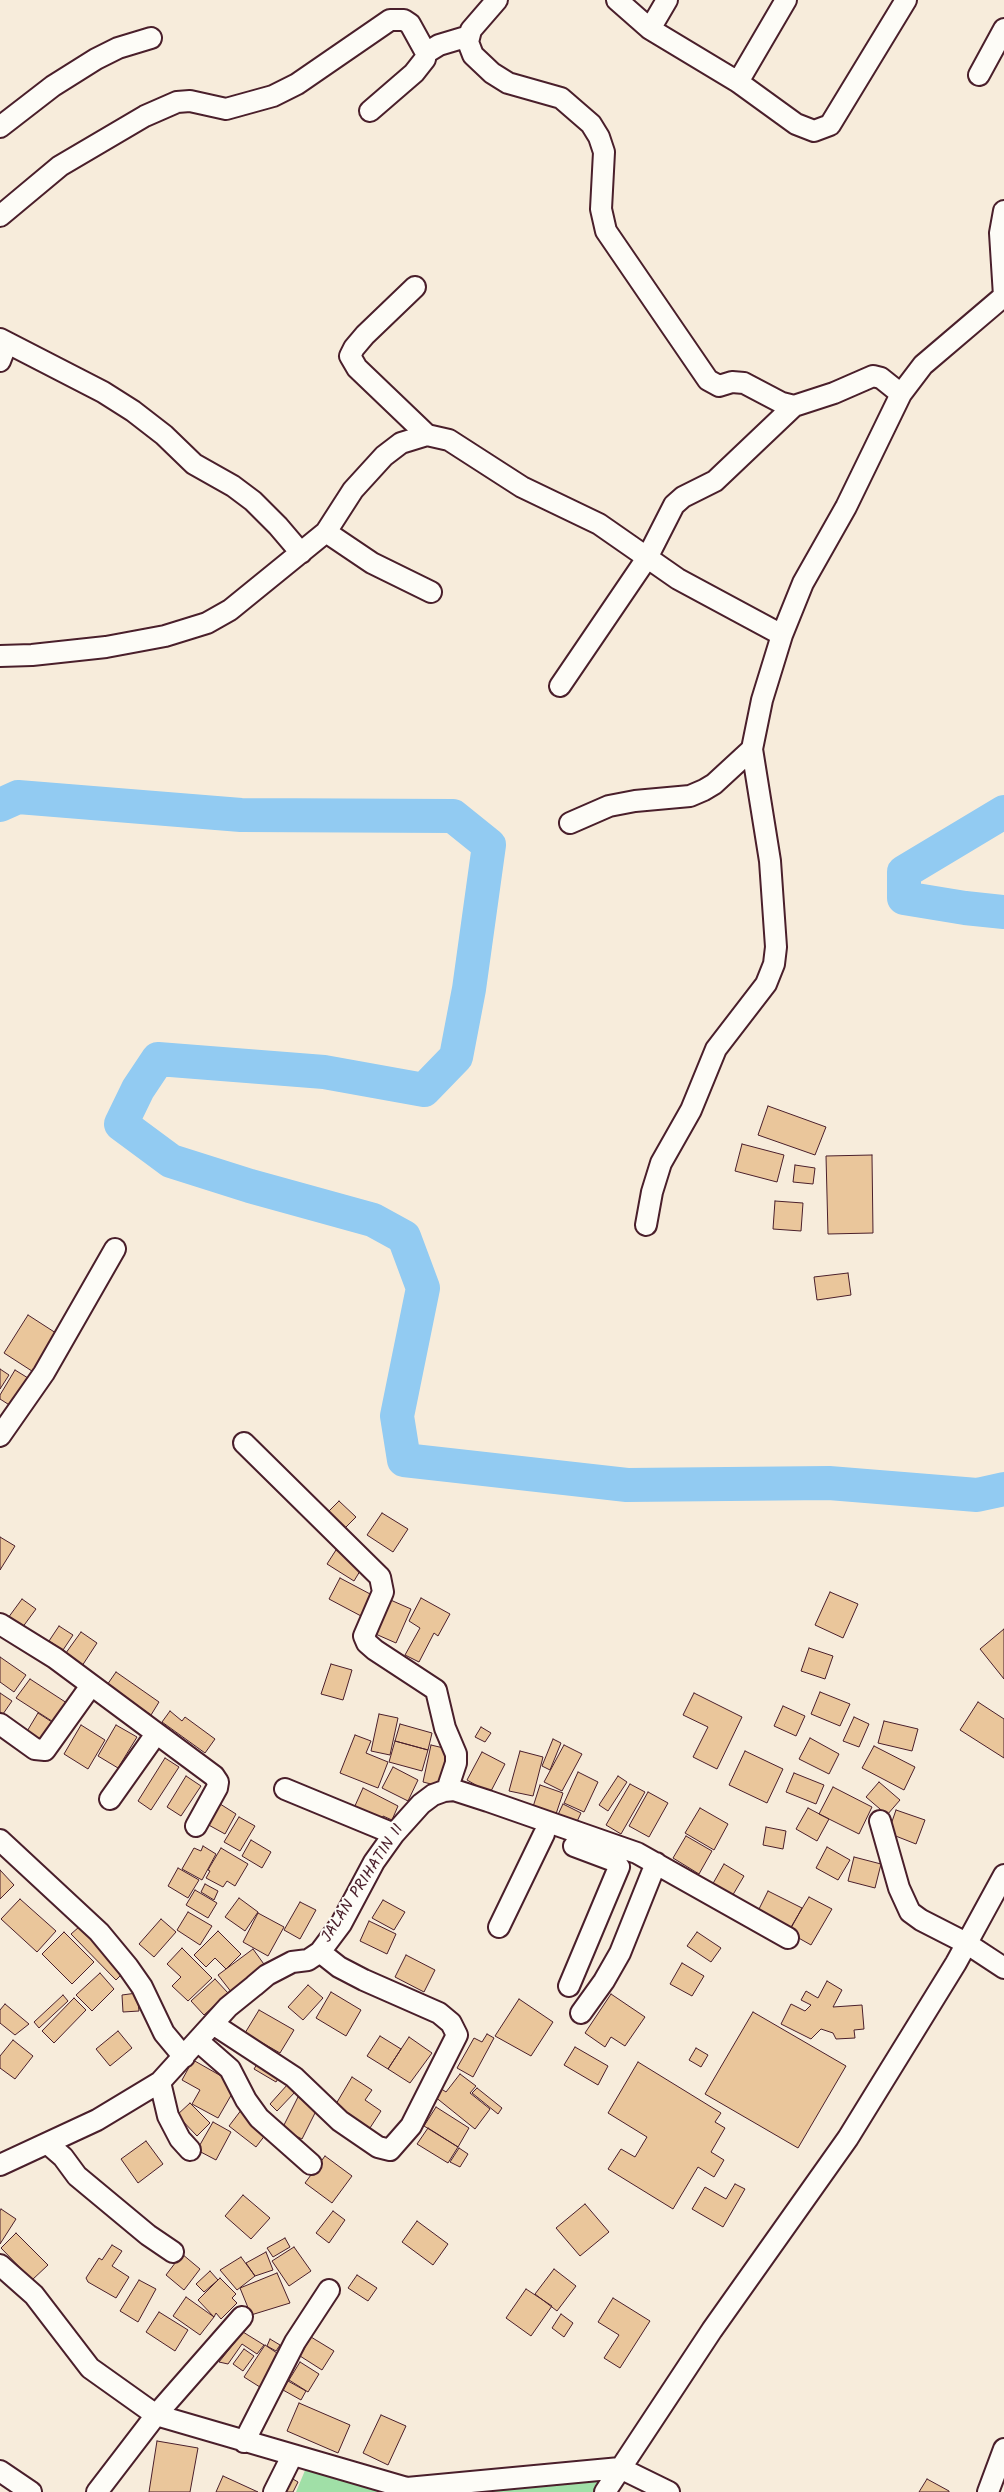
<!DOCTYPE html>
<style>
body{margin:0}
canvas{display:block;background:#f7ecdb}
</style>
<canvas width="1004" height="2492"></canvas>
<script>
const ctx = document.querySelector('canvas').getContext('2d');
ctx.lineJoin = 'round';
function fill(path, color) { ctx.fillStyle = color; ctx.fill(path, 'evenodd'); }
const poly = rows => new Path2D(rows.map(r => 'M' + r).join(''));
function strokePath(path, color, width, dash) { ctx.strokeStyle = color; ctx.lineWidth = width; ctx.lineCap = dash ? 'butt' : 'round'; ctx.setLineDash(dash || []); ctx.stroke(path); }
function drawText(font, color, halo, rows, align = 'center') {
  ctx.font = font + ' Kalam,sans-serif'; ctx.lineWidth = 4; ctx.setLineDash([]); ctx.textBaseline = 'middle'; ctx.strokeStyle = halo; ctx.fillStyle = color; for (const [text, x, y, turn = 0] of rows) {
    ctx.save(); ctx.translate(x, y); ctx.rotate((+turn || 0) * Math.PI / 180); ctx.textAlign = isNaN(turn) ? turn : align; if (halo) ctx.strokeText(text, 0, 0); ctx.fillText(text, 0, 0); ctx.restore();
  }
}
fill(poly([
 [306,2468,428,2492,296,2492],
 [601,2478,594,2492,440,2492]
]), '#a0dfa7');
strokePath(poly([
 [0,805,18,797,241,815,453,816,489,845,469,989,456,1057,424,1090,324,1072,158,1059,138,1089,121,1124,171,1161,250,1186,373,1220,404,1237,423,1288,397,1416,404,1460,627,1485,829,1483,977,1495,1004,1489],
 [1004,812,904,872,904,898,965,908,1004,912]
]), '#92cbf2', 34);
const building = poly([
 [768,1106,826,1127,815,1155,758,1135,768,1106],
 [742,1144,784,1155,777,1182,735,1171,742,1144],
 [872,1155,873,1233,828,1234,826,1156,872,1155],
 [795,1165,815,1168,813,1184,793,1182,795,1165],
 [775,1201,803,1203,801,1231,773,1229,775,1201],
 [848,1273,851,1295,817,1300,814,1277,848,1273],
 [28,1315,59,1335,35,1373,4,1353,28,1315],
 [0,1369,9,1375,0,1389,0,1369],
 [15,1370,28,1378,11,1406,0,1399,0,1395,15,1370],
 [339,1501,356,1517,341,1532,324,1516,339,1501],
 [382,1513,408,1529,393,1552,367,1535,382,1513],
 [0,1537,15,1546,0,1570,0,1537],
 [336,1550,363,1566,354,1581,327,1564,336,1550],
 [340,1578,372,1595,361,1616,329,1599,340,1578],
 [830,1592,858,1604,843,1638,815,1625,830,1592],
 [386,1598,411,1609,396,1643,371,1632,386,1598],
 [421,1598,450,1614,438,1636,434,1633,419,1662,405,1655,420,1628,409,1621,421,1598],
 [22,1599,36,1609,22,1628,8,1618,22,1599],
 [59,1626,73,1635,63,1650,49,1641,59,1626],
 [1004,1629,1004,1679,980,1649,1004,1629],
 [81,1632,97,1643,80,1669,63,1657,81,1632],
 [809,1648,833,1656,825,1679,801,1671,809,1648],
 [0,1657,26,1675,14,1692,0,1682,0,1657],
 [331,1664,352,1670,343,1700,321,1694,331,1664],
 [116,1672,159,1702,151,1715,107,1685,116,1672],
 [30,1679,73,1707,58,1725,16,1698,30,1679],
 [820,1692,850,1704,840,1726,811,1714,820,1692],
 [0,1693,12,1701,3,1714,0,1712,0,1693],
 [694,1693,742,1717,717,1769,693,1757,708,1727,683,1715,694,1693],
 [978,1702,1004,1719,1004,1758,960,1730,978,1702],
 [783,1706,805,1716,796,1736,774,1726,783,1706],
 [170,1711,182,1721,185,1717,215,1739,205,1753,162,1722,170,1711],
 [38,1713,55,1724,42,1744,26,1733,38,1713],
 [379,1714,398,1718,390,1755,371,1751,379,1714],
 [854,1717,869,1724,859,1747,843,1741,854,1717],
 [884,1721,918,1729,912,1751,878,1743,884,1721],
 [400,1724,432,1733,428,1750,395,1741,400,1724],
 [81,1725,105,1740,88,1769,64,1754,81,1725],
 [116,1725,137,1737,118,1768,98,1756,116,1725],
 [481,1727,491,1733,485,1742,475,1737,481,1727],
 [355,1735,371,1741,366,1753,388,1762,378,1788,340,1773,355,1735],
 [810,1738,839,1754,829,1774,799,1759,810,1738],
 [553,1739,561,1743,550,1770,542,1766,553,1739],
 [395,1741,428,1750,422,1771,389,1762,395,1741],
 [431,1745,452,1750,443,1787,423,1782,431,1745],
 [564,1745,582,1754,562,1791,544,1782,564,1745],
 [874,1746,915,1767,904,1790,862,1768,874,1746],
 [520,1751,543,1757,533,1796,509,1791,520,1751],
 [745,1751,783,1769,767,1803,729,1785,745,1751],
 [482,1752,505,1764,490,1793,467,1780,482,1752],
 [165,1758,179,1767,151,1810,138,1801,165,1758],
 [393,1767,418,1780,408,1801,382,1788,393,1767],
 [578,1772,598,1782,584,1812,564,1803,578,1772],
 [794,1773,824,1785,816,1804,786,1792,794,1773],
 [186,1776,201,1786,181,1816,167,1807,186,1776],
 [618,1776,627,1782,608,1811,599,1805,618,1776],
 [879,1782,900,1800,887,1815,866,1797,879,1782],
 [630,1784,645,1792,621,1834,606,1825,630,1784],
 [540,1785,563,1793,554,1820,531,1813,540,1785],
 [833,1787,872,1807,859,1834,819,1814,833,1787],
 [363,1788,398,1806,392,1820,383,1816,381,1820,354,1808,363,1788],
 [648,1792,668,1803,649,1837,629,1826,648,1792],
 [217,1802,236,1814,225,1834,205,1823,217,1802],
 [563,1804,581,1813,573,1830,555,1821,563,1804],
 [700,1808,728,1824,714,1850,685,1833,700,1808],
 [808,1808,829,1819,817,1841,796,1829,808,1808],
 [896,1810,925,1820,916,1844,888,1833,896,1810],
 [239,1817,255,1826,240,1851,224,1842,239,1817],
 [766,1827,786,1831,783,1849,763,1845,766,1827],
 [686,1836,712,1851,699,1874,673,1858,686,1836],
 [251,1840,271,1852,262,1868,242,1856,251,1840],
 [203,1846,216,1854,202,1880,182,1869,194,1848,201,1851,203,1846],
 [827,1847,850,1860,838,1880,816,1868,827,1847],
 [221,1848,248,1864,235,1886,227,1881,223,1887,206,1878,210,1871,208,1870,221,1848],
 [854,1857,881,1864,875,1888,848,1881,854,1857],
 [724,1864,744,1876,731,1898,711,1887,724,1864],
 [178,1868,199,1880,188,1898,168,1886,178,1868],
 [0,1870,14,1885,0,1899,0,1870],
 [205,1884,218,1891,214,1900,201,1892,205,1884],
 [195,1890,217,1903,208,1918,186,1905,195,1890],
 [768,1891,802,1908,790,1930,757,1913,768,1891],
 [809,1897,832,1909,811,1945,788,1932,809,1897],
 [239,1898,258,1912,245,1931,225,1917,239,1898],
 [20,1899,56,1931,37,1952,1,1919,20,1899],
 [383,1900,405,1912,394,1930,372,1918,383,1900],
 [300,1902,316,1910,300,1939,284,1930,300,1902],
 [188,1912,212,1926,200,1945,177,1930,188,1912],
 [258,1913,284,1927,268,1956,243,1942,258,1913],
 [161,1919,176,1932,154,1957,139,1944,161,1919],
 [369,1921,396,1934,387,1954,360,1941,369,1921],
 [79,1927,124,1972,116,1980,71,1934,79,1927],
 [218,1931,241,1954,226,1969,215,1958,206,1967,194,1955,218,1931],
 [64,1932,94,1962,72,1984,42,1954,64,1932],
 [697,1932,721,1948,711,1962,687,1946,697,1932],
 [182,1948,212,1978,188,2001,172,1986,181,1977,167,1964,182,1948],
 [253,1949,266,1967,232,1993,218,1975,253,1949],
 [406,1955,435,1970,424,1992,395,1977,406,1955],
 [682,1963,704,1976,692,1996,670,1984,682,1963],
 [100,1973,114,1989,92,2011,76,1995,100,1973],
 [215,1979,228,1993,204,2015,191,2001,215,1979],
 [827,1981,842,1990,833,2007,862,2005,864,2029,854,2030,855,2038,836,2039,833,2033,821,2029,811,2039,781,2024,791,2004,805,2011,811,2005,801,2000,806,1991,818,1998,827,1981],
 [308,1985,323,1998,303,2020,288,2007,308,1985],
 [331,1992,361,2010,346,2036,316,2018,331,1992],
 [137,1993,139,2011,123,2012,122,1995,137,1993],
 [611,1994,645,2017,625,2046,611,2037,605,2047,585,2033,611,1994],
 [63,1995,68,2001,39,2028,34,2022,63,1995],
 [74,1998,86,2010,54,2043,42,2031,74,1998],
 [519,1999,553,2022,531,2056,495,2036,519,1999],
 [5,2004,29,2024,15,2035,0,2023,0,2010,5,2004],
 [259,2010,294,2030,280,2053,245,2033,259,2010],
 [753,2012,846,2066,798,2148,705,2094,753,2012],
 [118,2031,132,2048,110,2066,96,2049,118,2031],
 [487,2034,494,2038,473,2077,457,2068,474,2038,482,2042,487,2034],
 [380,2036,401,2049,388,2069,367,2056,380,2036],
 [409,2037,432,2053,410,2083,388,2069,409,2037],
 [13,2040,33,2056,15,2079,0,2068,0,2056,13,2040],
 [575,2047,608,2066,598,2085,564,2065,575,2047],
 [696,2048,708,2055,701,2067,689,2060,696,2048],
 [193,2060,237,2085,218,2118,192,2104,200,2090,182,2080,193,2060],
 [259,2061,281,2074,276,2082,254,2069,259,2061],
 [638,2062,721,2113,715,2122,725,2128,711,2152,724,2160,714,2177,698,2167,673,2209,608,2169,621,2149,635,2157,647,2137,608,2113,638,2062],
 [460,2074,476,2086,470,2093,490,2109,475,2129,434,2096,440,2088,446,2092,460,2074],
 [352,2077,372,2090,365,2100,381,2111,368,2131,333,2109,352,2077],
 [288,2084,296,2091,277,2111,270,2104,288,2084],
 [477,2088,502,2108,498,2114,472,2093,477,2088],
 [298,2097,318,2107,302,2139,282,2129,298,2097],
 [190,2103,210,2123,197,2136,177,2115,190,2103],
 [436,2107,469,2128,458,2147,424,2126,436,2107],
 [242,2109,269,2130,256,2147,229,2126,242,2109],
 [213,2122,231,2132,216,2160,197,2150,213,2122],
 [428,2128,458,2147,448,2163,417,2144,428,2128],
 [146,2141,163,2164,138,2183,121,2159,146,2141],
 [459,2148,468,2154,460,2167,450,2162,459,2148],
 [325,2156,352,2176,332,2203,305,2183,325,2156],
 [735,2184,745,2189,723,2227,692,2209,705,2187,726,2199,735,2184],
 [243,2195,270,2218,251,2239,225,2216,243,2195],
 [585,2204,609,2232,580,2256,556,2228,585,2204],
 [1,2209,16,2219,0,2244,0,2211,1,2209],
 [333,2211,345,2220,329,2243,316,2233,333,2211],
 [417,2221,448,2244,433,2265,402,2242,417,2221],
 [16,2233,48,2265,32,2280,1,2248,16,2233],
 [285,2238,290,2247,273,2257,267,2248,285,2238],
 [112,2245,122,2251,112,2266,129,2277,116,2298,88,2282,86,2278,99,2258,102,2260,112,2245],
 [294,2247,311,2271,289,2286,272,2261,294,2247],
 [266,2252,273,2270,255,2276,246,2263,266,2252],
 [182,2254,200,2269,184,2290,166,2275,182,2254],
 [241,2257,255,2276,237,2290,220,2270,241,2257],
 [554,2269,576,2286,557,2311,535,2294,554,2269],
 [210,2271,218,2280,204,2292,196,2284,210,2271],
 [277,2273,290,2303,251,2315,240,2288,277,2273],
 [357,2275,377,2288,368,2301,348,2288,357,2275],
 [220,2278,236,2294,232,2298,237,2303,221,2319,216,2313,214,2317,198,2300,220,2278],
 [139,2280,156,2289,138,2322,120,2311,139,2280],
 [526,2289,552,2306,531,2336,506,2318,526,2289],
 [186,2297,214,2317,200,2335,173,2316,186,2297],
 [613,2298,650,2321,620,2368,604,2358,619,2335,598,2322,613,2298],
 [159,2312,188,2330,175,2351,146,2332,159,2312],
 [561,2314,573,2323,564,2337,552,2328,561,2314],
 [243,2332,264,2345,257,2354,242,2344,228,2364,219,2362,243,2332],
 [311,2337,334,2351,322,2370,300,2356,311,2337],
 [270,2339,280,2345,276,2351,267,2346,270,2339],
 [265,2345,283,2357,263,2389,244,2377,265,2345],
 [244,2349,254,2356,243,2371,233,2364,244,2349],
 [300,2362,319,2374,308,2392,289,2380,300,2362],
 [288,2381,306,2391,301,2400,283,2390,288,2381],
 [299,2403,350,2425,338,2453,287,2431,299,2403],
 [381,2415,406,2426,388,2465,363,2453,381,2415],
 [157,2441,198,2448,190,2492,149,2492,157,2441],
 [286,2475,298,2482,293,2492,276,2492,286,2475],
 [223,2476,258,2492,216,2492,223,2476],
 [927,2479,949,2491,949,2492,919,2492,927,2479]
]);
fill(building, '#eac69b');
strokePath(building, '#4a1f2b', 1);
const minor = poly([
 [497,0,471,30,468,42,473,55,492,73,508,83,561,98,591,124,599,137,604,152,601,209,606,231,708,380,719,386,732,382,744,383,782,403,794,406,834,393,873,376,881,378,901,394],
 [617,0,650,29,667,0],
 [650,29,738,82,796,124,814,131,830,125,906,0],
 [979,75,1004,29],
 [738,82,786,0],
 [370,111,414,73,425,59,426,53,439,45,469,36],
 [0,127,53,86,96,59,118,48,151,38],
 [0,216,60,166,145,116,177,102,190,101,226,109,273,96,297,84,390,20,404,20,410,24,426,53],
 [415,287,365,335,354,348,350,356,357,368,427,435],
 [1004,296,1000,233,1004,211],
 [0,339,103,392,133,411,164,435,194,464,233,486,253,501,278,526,301,553],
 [0,361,7,343],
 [326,532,372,563,431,592],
 [0,656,32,655,106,647,165,636,207,623,230,610,326,532,353,490,384,456,401,443,427,435,449,440,522,487,599,524,678,579,782,635,803,583,846,507,901,394,923,365,1004,296],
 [560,686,647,558,674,505,683,497,715,481,794,406],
 [570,823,609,806,635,801,690,796,704,790,714,784,752,749],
 [646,1225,652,1192,661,1163,691,1110,716,1049,766,984,774,964,776,947,770,861,752,749,762,700,782,635],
 [0,1436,44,1373,115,1249],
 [244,1443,380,1577,383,1592,364,1636,367,1643,375,1650,436,1690,445,1728,456,1754,456,1763,449,1784,454,1790],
 [0,1624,55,1658,214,1776,218,1782,217,1788,196,1826],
 [0,1724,35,1749,45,1750,90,1687],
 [285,1789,394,1834],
 [110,1799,156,1734],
 [880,1821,899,1888,910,1912,921,1920,966,1943,1004,1968],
 [0,1840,99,1932,128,1967,142,1987,164,2033,184,2057],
 [499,1927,544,1834],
 [569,1986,619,1867,614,1861,574,1846],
 [581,2013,604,1981,620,1953,656,1863],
 [213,2024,294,2077,340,2121,378,2147,390,2150,411,2126,457,2035,451,2023,439,2013,364,1980,339,1967,320,1952],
 [199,2042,230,2069,246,2100,259,2118,311,2164],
 [160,2082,168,2116,180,2139,190,2150],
 [48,2144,63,2157,77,2176,148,2235,173,2252],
 [0,2165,97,2120,160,2082,228,2007,254,1986,267,1975,292,1962,308,1960,320,1952,341,1924,374,1862,394,1834,421,1804,433,1795,444,1791,454,1790,488,1801,637,1853,788,1938],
 [0,2265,34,2295,90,2368,156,2415,407,2488,620,2468,669,2492],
 [244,2442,295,2342,329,2290],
 [0,2471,31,2492],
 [97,2492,156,2415,242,2317],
 [274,2492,292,2456],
 [605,2492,712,2330,848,2138,956,1963,1004,1875],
 [988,2492,1004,2449]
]);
strokePath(minor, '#4a1f2b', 24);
strokePath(minor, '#fdfcf7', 20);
drawText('16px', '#4a1f2b', '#fdfcf7', [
 ["JALAN PRIHATIN II",364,1884,-57]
]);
</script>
